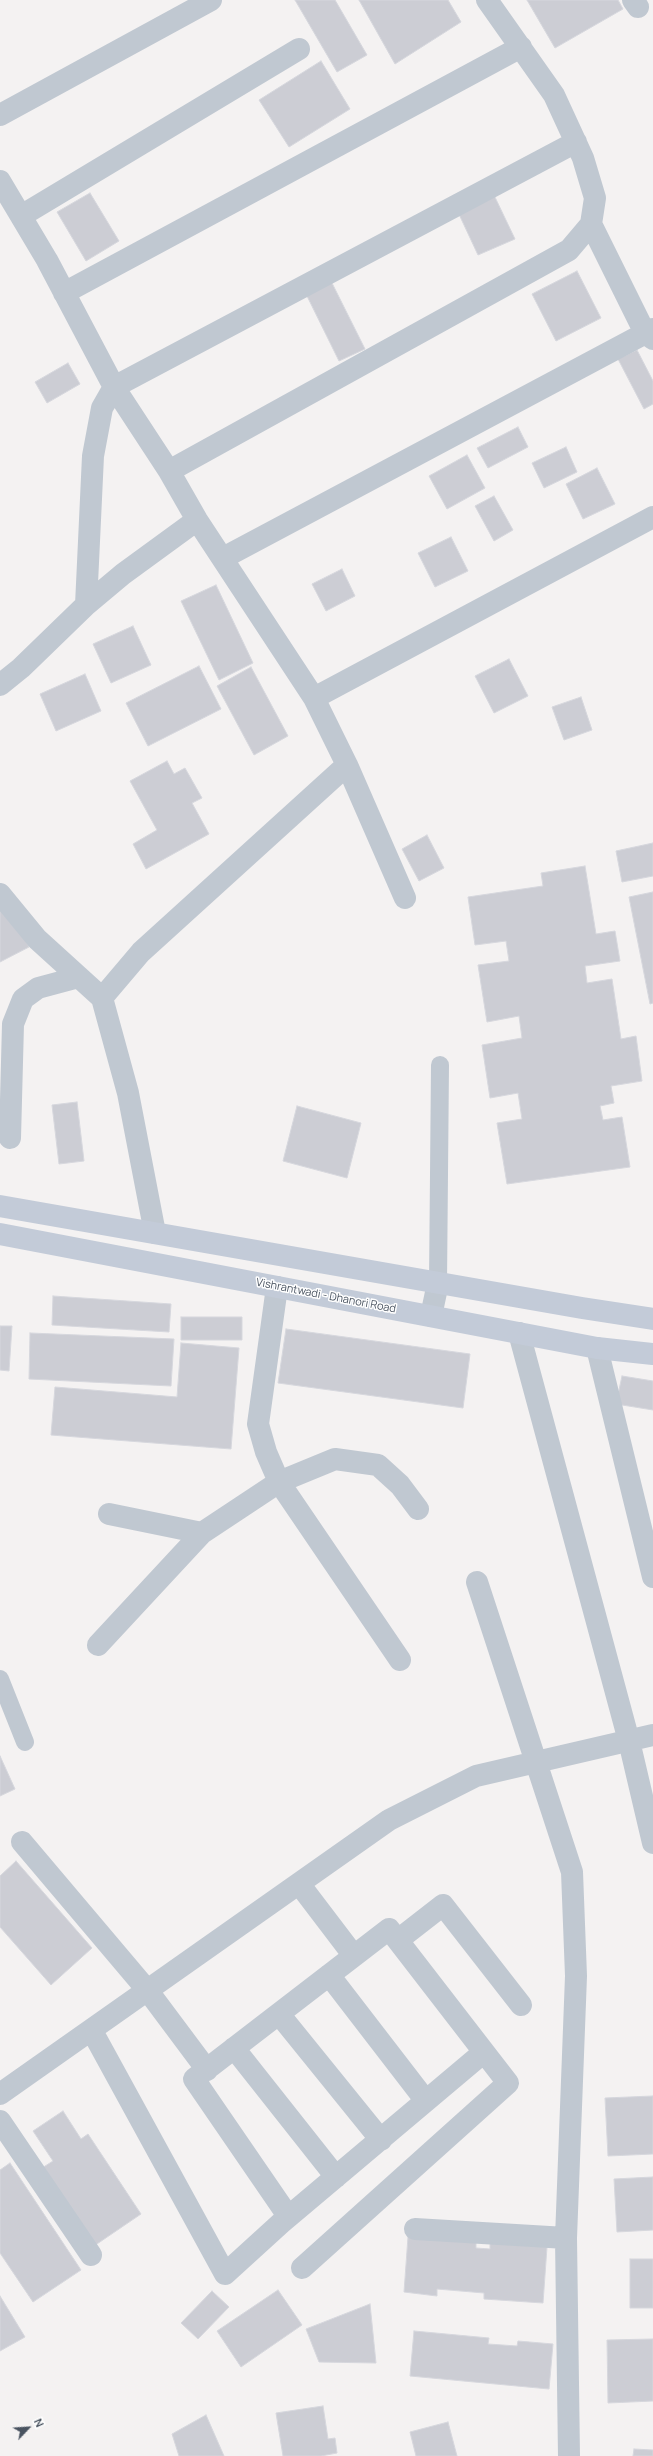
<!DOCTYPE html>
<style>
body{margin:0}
#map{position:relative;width:653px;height:2456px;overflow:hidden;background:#f4f2f2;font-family:Manrope,sans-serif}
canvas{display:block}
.north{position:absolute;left:8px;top:2408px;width:40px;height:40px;-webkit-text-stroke:3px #fff;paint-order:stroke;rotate:65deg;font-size:11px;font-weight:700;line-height:16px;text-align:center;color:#495360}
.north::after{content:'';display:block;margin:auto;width:14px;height:18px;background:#495360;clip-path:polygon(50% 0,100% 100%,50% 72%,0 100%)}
</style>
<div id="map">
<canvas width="653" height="2456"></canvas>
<div class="north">N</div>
</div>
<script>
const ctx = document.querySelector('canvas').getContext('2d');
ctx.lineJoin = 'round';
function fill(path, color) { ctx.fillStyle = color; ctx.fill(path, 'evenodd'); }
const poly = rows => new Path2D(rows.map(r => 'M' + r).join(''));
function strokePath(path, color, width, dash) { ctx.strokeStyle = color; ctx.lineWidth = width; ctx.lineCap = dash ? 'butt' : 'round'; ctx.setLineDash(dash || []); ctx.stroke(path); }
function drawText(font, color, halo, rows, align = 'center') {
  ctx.font = font + ' Manrope,sans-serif'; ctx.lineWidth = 3; ctx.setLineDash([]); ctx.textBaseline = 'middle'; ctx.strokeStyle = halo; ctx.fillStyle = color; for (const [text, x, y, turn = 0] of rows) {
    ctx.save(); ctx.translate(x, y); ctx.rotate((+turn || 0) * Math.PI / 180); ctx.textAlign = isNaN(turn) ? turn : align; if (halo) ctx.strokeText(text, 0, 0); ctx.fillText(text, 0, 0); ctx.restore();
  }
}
const building = poly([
 [295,0,335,0,367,55,337,72,295,0],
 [359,0,448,0,461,22,395,64,359,0],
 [527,0,618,0,623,9,555,48,527,0],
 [321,61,350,109,289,147,259,100,321,61],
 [90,193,119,241,86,261,57,212,90,193],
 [493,193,515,239,478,255,457,210,493,193],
 [577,271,601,318,556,341,532,294,577,271],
 [331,281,365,349,339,361,306,294,331,281],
 [637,350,653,381,653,404,644,409,618,359,637,350],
 [68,363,80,384,47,403,35,382,68,363],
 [518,427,528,447,488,468,477,448,518,427],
 [566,447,577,472,544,488,532,463,566,447],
 [467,455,485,488,447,509,429,476,467,455],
 [597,468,615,504,583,519,566,484,597,468],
 [494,496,513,530,494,541,475,506,494,496],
 [451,537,468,571,435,587,418,553,451,537],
 [342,569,355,596,326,611,312,584,342,569],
 [216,585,253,663,219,680,181,601,216,585],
 [133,626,151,665,111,683,93,644,133,626],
 [509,659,528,696,494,713,475,676,509,659],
 [199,666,221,709,148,746,126,703,199,666],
 [251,667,288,736,254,755,217,686,251,667],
 [85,674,101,711,56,731,40,694,85,674],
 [581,697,592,730,564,740,552,707,581,697],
 [167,761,174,774,185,768,202,798,192,803,209,834,146,869,133,844,157,830,130,781,167,761],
 [427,835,444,868,419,881,402,849,427,835],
 [653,843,653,876,622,882,616,851,653,843],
 [585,866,596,934,615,931,620,961,585,966,587,983,612,979,621,1039,636,1036,642,1081,611,1086,614,1103,600,1106,603,1120,622,1117,630,1167,507,1184,497,1123,522,1119,518,1093,490,1098,482,1045,522,1038,519,1016,487,1022,478,965,509,961,506,941,475,945,468,897,543,886,541,873,585,866],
 [653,892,653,1003,650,1004,629,897,653,892],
 [6,901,29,947,0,962,0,904,6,901],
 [77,1102,84,1161,59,1164,52,1105,77,1102],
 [297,1106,361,1123,347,1178,283,1161,297,1106],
 [53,1296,171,1304,169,1332,52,1325,53,1296],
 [181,1317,242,1317,242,1340,181,1340,181,1317],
 [0,1326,12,1326,9,1371,0,1370,0,1326],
 [286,1329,470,1354,463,1408,278,1383,286,1329],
 [30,1333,174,1339,171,1386,29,1379,30,1333],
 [181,1343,239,1348,231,1449,51,1435,55,1387,177,1397,181,1343],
 [622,1376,653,1381,653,1410,616,1404,622,1376],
 [0,1756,15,1789,0,1796,0,1756],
 [16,1861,92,1948,51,1985,0,1927,0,1876,16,1861],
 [653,2096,653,2154,608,2156,605,2098,653,2096],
 [63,2111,81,2139,88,2134,141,2214,94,2246,42,2168,53,2161,33,2131,63,2111],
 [10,2163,81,2270,33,2302,0,2253,0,2170,10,2163],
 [653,2177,653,2230,617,2232,614,2179,653,2177],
 [408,2237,476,2242,476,2248,490,2249,490,2243,547,2247,543,2303,484,2299,484,2293,437,2289,437,2296,404,2292,408,2237],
 [630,2259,653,2259,653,2308,630,2308,630,2259],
 [278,2290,302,2325,241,2367,217,2331,278,2290],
 [212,2291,229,2307,198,2339,181,2323,212,2291],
 [0,2296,25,2337,0,2351,0,2296],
 [370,2304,376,2363,319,2362,306,2329,370,2304],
 [414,2331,489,2338,488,2344,517,2346,518,2341,553,2344,549,2389,410,2376,414,2331],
 [653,2339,653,2401,608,2403,607,2340,653,2339],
 [323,2406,328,2439,335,2438,337,2453,321,2456,283,2456,276,2413,323,2406],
 [206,2415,224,2456,179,2456,172,2434,206,2415],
 [448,2422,457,2456,416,2456,410,2432,448,2422],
 [634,2449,653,2450,653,2456,633,2456,634,2449]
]);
fill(building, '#cccdd4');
strokePath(building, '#d6d7dd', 1);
strokePath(poly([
 [438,1283,440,1065],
 [0,1679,25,1742]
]), '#c0c8d1', 18);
strokePath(poly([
 [633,0,638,7],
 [0,115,211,0],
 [0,181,47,260,114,387,169,471,197,520,314,698,347,765,405,898],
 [21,216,299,49],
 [591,224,645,333,653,339],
 [64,293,521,47],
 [169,471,569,250,591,224,595,198,583,158,554,95,487,0],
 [223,558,653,329],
 [86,605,93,456,102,408,114,387,576,142],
 [0,685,21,668,86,605,123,574,197,520],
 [314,698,653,517],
 [0,894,37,939,102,998,128,1093,155,1233],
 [102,998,141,952,347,765],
 [10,1138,13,1024,23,999,38,988,79,977],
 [277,1287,258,1424,266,1452,279,1482,400,1660],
 [431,1316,438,1283],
 [519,1333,629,1741,653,1843],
 [597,1348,653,1577],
 [109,1514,202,1533],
 [477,1582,572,1872,576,1976,566,2238,569,2456],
 [98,1645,202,1533,279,1482,335,1459,378,1465,400,1485,418,1509],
 [22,1842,148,1991,207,2070],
 [300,1885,354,1956],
 [398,1940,443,1905,521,2005],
 [329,1975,426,2101],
 [279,2014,381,2140],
 [92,2031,225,2274,281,2223,484,2052,508,2083,302,2268],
 [234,2048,336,2177],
 [0,2094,389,1820,476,1776,653,1735],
 [0,2121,91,2255],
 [288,2216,194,2079,389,1929,484,2052],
 [415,2229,566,2238]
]), '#c0c8d1', 22);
strokePath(poly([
 [0,1206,582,1308,653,1319],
 [0,1234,597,1348,653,1354]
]), '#c3cbd8', 22);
drawText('11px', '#495360', '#fff', [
 ["Vishrantwadi - Dhanori Road",326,1296,11]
]);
</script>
